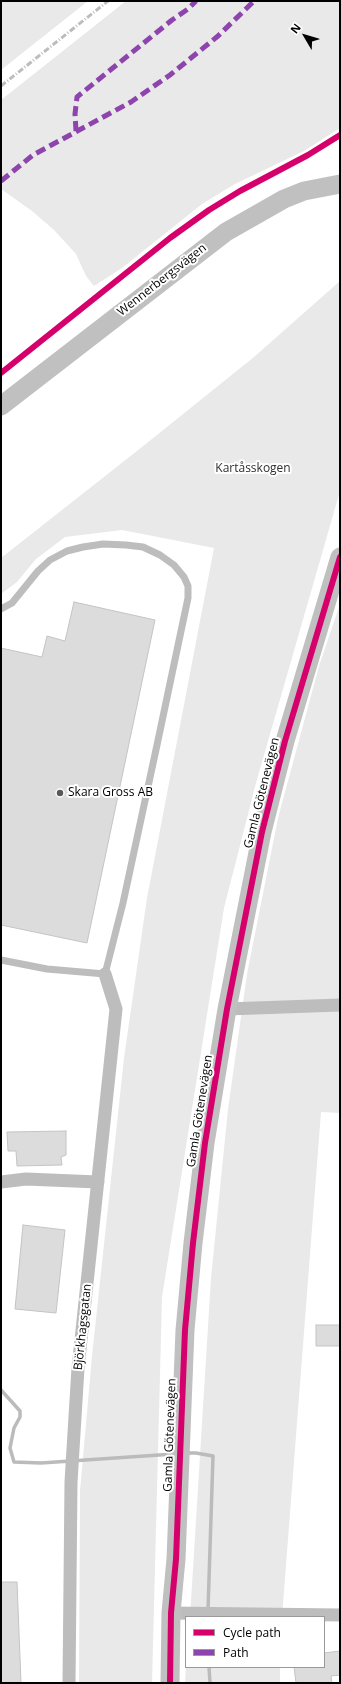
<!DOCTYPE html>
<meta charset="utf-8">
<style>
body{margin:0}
#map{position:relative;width:341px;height:1684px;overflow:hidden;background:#fff;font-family:"Open Sans",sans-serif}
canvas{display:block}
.frame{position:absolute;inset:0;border:2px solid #000;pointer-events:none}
.legend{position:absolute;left:185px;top:1616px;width:140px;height:52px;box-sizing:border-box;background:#fff;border:1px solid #999;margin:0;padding:5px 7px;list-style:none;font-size:12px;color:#000}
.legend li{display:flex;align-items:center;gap:8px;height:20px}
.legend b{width:20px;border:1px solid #999}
.north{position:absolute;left:285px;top:16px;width:40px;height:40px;-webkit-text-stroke:3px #fff;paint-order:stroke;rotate:308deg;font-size:11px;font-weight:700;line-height:16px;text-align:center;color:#000}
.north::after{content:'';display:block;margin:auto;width:14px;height:18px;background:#000;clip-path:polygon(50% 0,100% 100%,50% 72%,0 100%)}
</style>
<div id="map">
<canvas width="341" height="1684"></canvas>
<div class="frame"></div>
<ul class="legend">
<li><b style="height:5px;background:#d6006c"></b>Cycle path</li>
<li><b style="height:5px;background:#8e44ad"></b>Path</li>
</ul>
<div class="north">N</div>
</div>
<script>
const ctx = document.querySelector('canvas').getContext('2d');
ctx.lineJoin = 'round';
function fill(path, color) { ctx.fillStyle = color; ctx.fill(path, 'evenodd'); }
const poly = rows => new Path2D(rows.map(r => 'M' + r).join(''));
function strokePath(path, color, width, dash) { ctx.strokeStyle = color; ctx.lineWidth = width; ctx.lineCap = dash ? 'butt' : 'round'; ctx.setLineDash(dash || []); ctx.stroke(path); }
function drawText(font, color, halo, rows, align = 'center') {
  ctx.font = font + ' "Open Sans",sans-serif'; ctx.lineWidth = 4; ctx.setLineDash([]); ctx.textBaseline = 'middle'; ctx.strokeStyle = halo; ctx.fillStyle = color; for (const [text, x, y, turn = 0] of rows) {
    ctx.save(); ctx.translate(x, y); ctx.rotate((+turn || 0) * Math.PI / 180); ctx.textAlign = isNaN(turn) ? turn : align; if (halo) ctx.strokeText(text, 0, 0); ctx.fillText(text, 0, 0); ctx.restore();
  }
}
fill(poly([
 [1,1,88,1,1,70],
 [126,1,340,1,340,128,304,151,235,184,202,204,122,268,94,286,86,276,76,254,54,230,32,211,1,189,1,100],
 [340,281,340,491,256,783,224,908,162,1297,152,1683,79,1683,80,1491,92,1356,124,1058,147,898,214,548,122,530,65,537,36,559,17,582,1,594,1,558,142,447,254,357],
 [340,604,340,1113,321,1112,282,1617,190,1617,211,1278,228,1109,247,974,278,818,319,666],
 [186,1667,280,1667,280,1683,185,1683]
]), '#e9e9e9');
strokePath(poly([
 [1,1390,20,1411,20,1417,14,1428,10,1448,14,1462,41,1463,174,1454],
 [186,1453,196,1453,213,1456,208,1610],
 [209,1667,210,1683]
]), '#bbb', 3.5);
const building = poly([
 [74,602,155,620,87,943,1,925,1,648,42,657,47,636,65,641,74,602],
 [66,1131,66,1155,61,1157,62,1165,17,1166,16,1151,8,1151,7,1132,66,1131],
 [23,1225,65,1230,56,1313,15,1309,23,1225],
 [316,1325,340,1325,340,1346,316,1346,316,1325],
 [1,1582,17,1582,21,1683,1,1683,1,1582],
 [340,1651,340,1675,331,1676,332,1683,296,1683,294,1667,324,1667,324,1653,340,1651]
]);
fill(building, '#dcdcdc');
strokePath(building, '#c4c4c4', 1);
strokePath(poly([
 [1,609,12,603,38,571,50,560,67,551,83,547,103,544,126,545,143,547,160,555,174,565,184,577,188,586,188,598,157,745,123,903,105,974,47,969,1,960]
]), '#bdbdbd', 7);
strokePath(poly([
 [227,1009,340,1005],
 [1,1182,26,1179,98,1182],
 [171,1613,340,1615],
 [69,1683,71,1482,78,1368,116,1009,105,974]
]), '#bdbdbd', 13);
strokePath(poly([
 [1,406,226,232,284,199,304,191,340,184],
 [170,1683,171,1613,176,1559,185,1330,193,1243,205,1143,227,1009,262,832,285,741,340,557]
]), '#c0c0c0', 19);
strokePath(poly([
 [1,86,108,1]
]), '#bdbdbd', 3, [6, 2, 1, 2]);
strokePath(poly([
 [76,131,75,114,77,97,172,20,188,9,196,1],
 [1,181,33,155,131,102,170,75,218,36,254,1]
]), '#8e44ad', 5, [10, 5]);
strokePath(poly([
 [1,373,170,238,209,210,240,191,308,155,340,135],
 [170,1683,171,1613,176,1559,185,1330,193,1243,205,1143,227,1009,262,832,285,741,340,557]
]), '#d6006c', 6);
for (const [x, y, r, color] of [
 [60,793,4,"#595959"]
]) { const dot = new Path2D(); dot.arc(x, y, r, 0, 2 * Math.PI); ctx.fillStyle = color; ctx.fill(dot); strokePath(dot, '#fff', 1.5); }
drawText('12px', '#000', '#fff', [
 ["Wennerbergsvägen",162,280,-38],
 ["Gamla Götenevägen",262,793,-76],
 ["Gamla Götenevägen",200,1111,-81],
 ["Björkhagsgatan",83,1327,-84],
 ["Gamla Götenevägen",170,1435,-88]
]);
drawText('12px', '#2e2e2e', '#fff', [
 ["Kartåsskogen",253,469]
]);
drawText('12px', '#000', '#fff', [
 ["Skara Gross AB",68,793]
], 'left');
</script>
